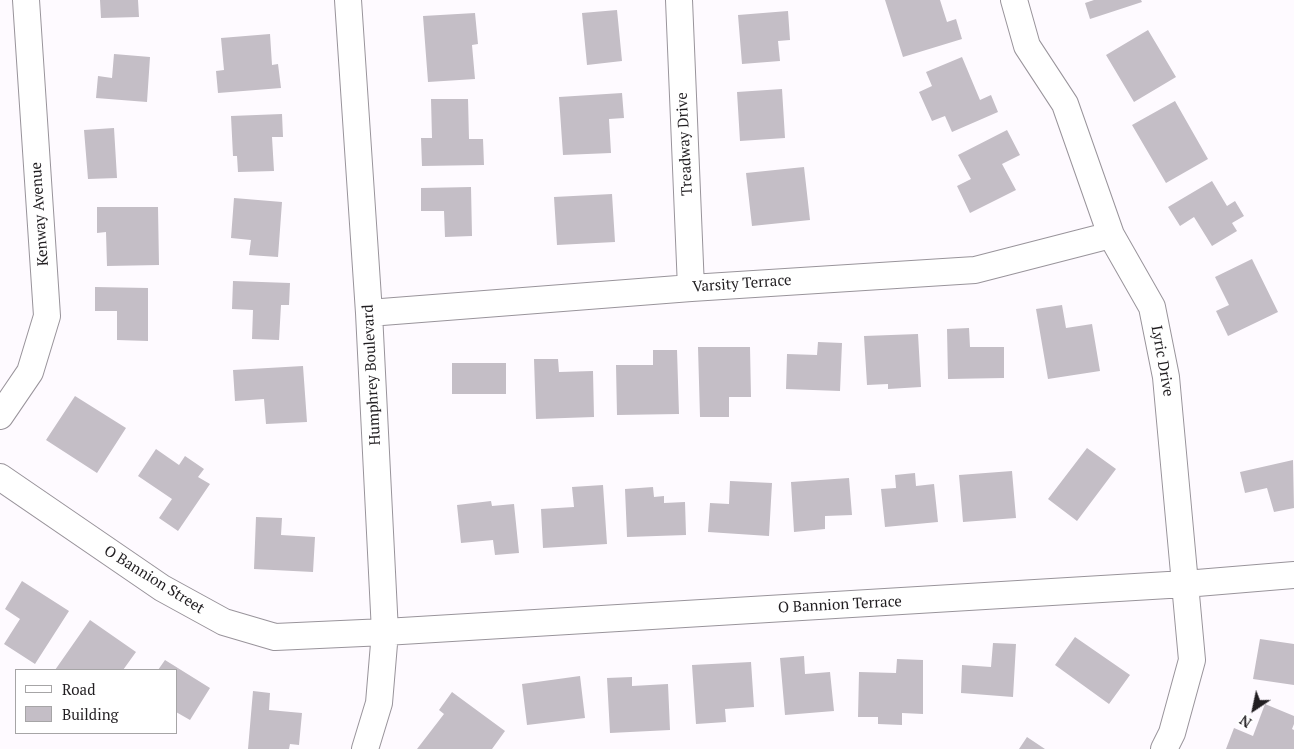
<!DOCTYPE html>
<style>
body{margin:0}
#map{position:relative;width:1294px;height:749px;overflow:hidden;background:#fefaff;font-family:"PT Serif",serif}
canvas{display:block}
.legend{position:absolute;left:15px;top:669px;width:162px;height:65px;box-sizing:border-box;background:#fff;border:1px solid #a6a5a6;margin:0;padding:6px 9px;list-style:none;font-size:15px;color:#211e21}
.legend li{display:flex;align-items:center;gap:10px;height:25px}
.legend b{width:25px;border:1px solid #a6a5a6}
.north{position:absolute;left:1229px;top:684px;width:50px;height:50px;-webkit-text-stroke:4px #fff;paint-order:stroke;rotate:214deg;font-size:14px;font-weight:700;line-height:20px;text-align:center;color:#211e21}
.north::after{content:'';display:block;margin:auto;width:18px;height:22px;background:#211e21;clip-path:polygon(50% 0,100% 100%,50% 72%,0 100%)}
</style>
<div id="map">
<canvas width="1294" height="749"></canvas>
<ul class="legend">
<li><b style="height:6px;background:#fff"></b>Road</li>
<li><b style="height:14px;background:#c4bec6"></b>Building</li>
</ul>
<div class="north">N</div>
</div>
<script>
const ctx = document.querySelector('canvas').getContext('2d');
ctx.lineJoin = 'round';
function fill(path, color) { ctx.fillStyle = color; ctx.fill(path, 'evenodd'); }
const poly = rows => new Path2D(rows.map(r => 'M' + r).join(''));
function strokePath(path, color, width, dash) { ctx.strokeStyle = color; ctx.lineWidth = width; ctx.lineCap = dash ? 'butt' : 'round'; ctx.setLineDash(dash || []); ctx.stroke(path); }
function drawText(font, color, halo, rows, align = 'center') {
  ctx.font = font + ' "PT Serif",serif'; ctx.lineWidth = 5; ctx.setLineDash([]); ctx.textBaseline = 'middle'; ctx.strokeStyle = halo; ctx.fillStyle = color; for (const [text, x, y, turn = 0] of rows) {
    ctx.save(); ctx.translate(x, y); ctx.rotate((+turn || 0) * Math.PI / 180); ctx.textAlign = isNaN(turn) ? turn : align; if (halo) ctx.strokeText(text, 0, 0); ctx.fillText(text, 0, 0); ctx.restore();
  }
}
fill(poly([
 [100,0,138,0,139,17,101,18],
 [885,0,940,0,947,22,956,19,962,39,903,57],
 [1094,0,1141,0,1142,2,1090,19,1085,3],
 [617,10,622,61,587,65,582,13],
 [788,11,790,40,778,41,780,61,742,64,738,15],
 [475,13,478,44,472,45,475,79,428,82,423,16],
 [1148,30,1176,77,1134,102,1106,55],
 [270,34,272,65,278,64,281,88,218,93,216,71,224,70,221,38],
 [114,54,150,57,147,102,96,98,98,76,112,78],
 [962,57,980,100,991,95,998,112,952,132,945,116,932,121,919,92,932,86,926,72],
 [782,89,785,138,740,141,737,92],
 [622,93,624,118,609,119,611,153,563,155,559,97],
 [431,99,468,99,469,139,483,139,484,165,422,166,421,138,432,138],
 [1175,101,1208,159,1166,183,1132,125],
 [282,114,283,137,272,137,274,171,238,172,237,156,233,156,231,116],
 [114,128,117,178,88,179,84,130],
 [1007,130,1020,155,1002,164,1016,190,970,213,957,186,971,179,958,155],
 [804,167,810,220,752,226,746,173],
 [1212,181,1227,206,1235,201,1244,216,1232,223,1237,231,1212,246,1194,217,1180,226,1168,207],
 [471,187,472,236,445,237,444,211,421,211,421,188],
 [612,194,615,242,557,245,554,197],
 [234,198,282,202,278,257,249,255,251,240,231,238],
 [97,207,158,207,159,265,107,266,106,232,97,233],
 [1252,259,1278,312,1228,336,1216,311,1229,305,1215,277],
 [233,281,290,283,289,305,281,305,279,340,252,339,253,310,232,309],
 [95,287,148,288,148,341,117,340,117,311,95,311],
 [1062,305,1066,328,1092,324,1100,371,1048,379,1036,309],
 [969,328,970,347,1004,347,1004,378,948,379,947,329],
 [918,334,921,387,888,389,888,384,867,385,864,336],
 [818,342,842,343,840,391,786,389,787,354,817,355],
 [698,347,750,347,751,397,729,397,729,417,700,417],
 [653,350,677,350,679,414,617,415,616,365,653,365],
 [534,359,558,359,559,372,593,371,594,417,536,419],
 [452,363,506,363,506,394,452,394],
 [303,366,307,422,266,424,264,399,235,401,233,370],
 [75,396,126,428,97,473,46,440],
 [1087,448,1116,469,1077,521,1048,499],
 [156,449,179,465,185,456,204,469,198,477,210,484,178,531,159,518,172,499,138,476],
 [1293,460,1294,508,1274,512,1267,488,1245,493,1240,472],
 [1012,471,1016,518,963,522,959,475],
 [915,473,916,486,934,484,938,522,885,527,881,489,896,488,895,475],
 [849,478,852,515,825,516,825,529,794,532,791,482],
 [730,481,772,483,769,536,708,532,710,503,729,504],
 [603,485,607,544,543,548,541,509,574,507,572,487],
 [653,487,654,497,664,496,664,503,685,502,686,535,627,537,625,489],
 [491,501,492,506,514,504,519,553,495,555,493,540,461,543,457,505],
 [256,517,282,518,281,535,315,537,313,572,254,569],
 [22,581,69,611,35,664,4,644,20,619,5,609],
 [90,620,136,652,123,670,55,670],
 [1075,637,1130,675,1109,704,1055,665],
 [1260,639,1294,644,1294,685,1253,679],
 [993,643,1016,644,1013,697,961,693,962,665,991,667],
 [804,656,805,674,830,672,834,711,785,715,780,658],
 [897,659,923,660,923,714,902,713,902,725,878,724,878,717,858,717,859,672,896,673],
 [165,660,210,688,190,720,176,712,176,670,158,670],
 [751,662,754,707,725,709,726,722,696,724,692,665],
 [580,676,585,718,527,725,522,684],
 [632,677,632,686,668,684,670,730,610,733,607,678],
 [253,691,270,693,269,710,302,713,299,745,290,744,289,749,248,749],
 [452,692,505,731,492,749,417,749,444,714,439,710],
 [1265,704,1294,716,1294,724,1292,729,1294,730,1294,749,1226,749,1234,728,1253,736],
 [1027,737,1045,749,1019,749]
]), '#c4bec6');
const minor = poly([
 [348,0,369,313,385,632,379,703,365,749],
 [679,0,691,288],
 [1014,0,1027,46,1065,104,1111,235,1152,307,1166,377,1192,660,1172,733,1164,749],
 [369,313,691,288,975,270,1111,235],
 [0,416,30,372,47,316,26,0],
 [0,477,162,588,224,622,275,637,385,632,1185,584,1294,575]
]);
strokePath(minor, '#99949b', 28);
strokePath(minor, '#fff', 26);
drawText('15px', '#211e21', '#fff', [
 ["Treadway Drive",685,144,-93],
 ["Kenway Avenue",40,214,-94],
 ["Varsity Terrace",742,284,-4],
 ["Lyric Drive",1162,361,80],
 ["Humphrey Boulevard",372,375,-93],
 ["O Bannion Street",154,580,32],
 ["O Bannion Terrace",840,605,-3]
]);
</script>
